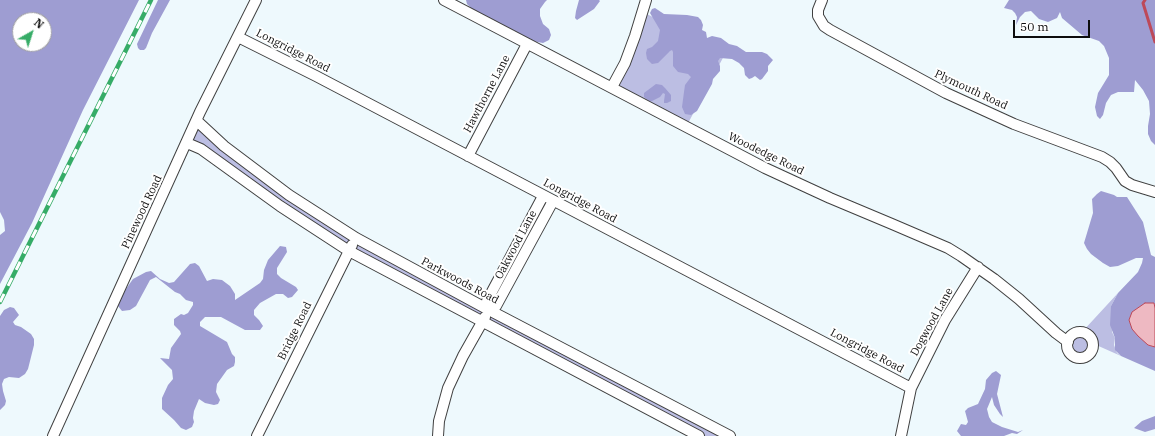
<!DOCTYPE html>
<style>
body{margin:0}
#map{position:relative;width:1155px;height:436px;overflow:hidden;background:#eef9fd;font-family:"IBM Plex Serif",serif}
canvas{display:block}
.north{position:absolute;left:12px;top:12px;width:40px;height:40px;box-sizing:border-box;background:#fff;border:1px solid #9e9e9e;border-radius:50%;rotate:39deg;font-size:11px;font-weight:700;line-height:16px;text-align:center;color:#0d0d0d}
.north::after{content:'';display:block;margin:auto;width:14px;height:18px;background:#36ac67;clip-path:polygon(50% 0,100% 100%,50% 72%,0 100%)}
.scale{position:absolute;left:1013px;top:20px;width:77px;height:18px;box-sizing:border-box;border:2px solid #0d0d0d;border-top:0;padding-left:5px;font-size:12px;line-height:14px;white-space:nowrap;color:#0d0d0d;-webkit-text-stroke:3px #fff;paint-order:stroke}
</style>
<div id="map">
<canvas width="1155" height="436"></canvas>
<div class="north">N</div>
<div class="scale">50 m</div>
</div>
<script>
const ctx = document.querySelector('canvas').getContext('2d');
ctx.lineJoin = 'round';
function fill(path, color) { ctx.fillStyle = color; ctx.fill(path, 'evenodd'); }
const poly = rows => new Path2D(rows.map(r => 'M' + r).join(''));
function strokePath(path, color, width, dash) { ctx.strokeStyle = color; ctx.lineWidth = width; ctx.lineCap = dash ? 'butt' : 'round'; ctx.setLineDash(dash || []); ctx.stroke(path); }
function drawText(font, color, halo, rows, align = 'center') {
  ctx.font = font + ' "IBM Plex Serif",serif'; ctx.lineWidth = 4; ctx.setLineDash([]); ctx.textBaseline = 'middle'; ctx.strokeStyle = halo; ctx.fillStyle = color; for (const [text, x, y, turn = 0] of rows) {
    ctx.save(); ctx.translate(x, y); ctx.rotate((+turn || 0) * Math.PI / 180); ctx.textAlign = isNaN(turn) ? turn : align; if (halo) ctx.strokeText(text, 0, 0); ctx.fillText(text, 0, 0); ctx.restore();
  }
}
fill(poly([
 [643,12,725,54,686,127,612,87],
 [197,121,289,195,489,310,487,301,543,196,553,201,490,310,730,436,698,436,349,251,187,143],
 [1118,293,1111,306,1112,332,1115,338,1114,345,1117,353,1121,356,1094,344,1091,352,1086,357,1079,358,1071,355,1069,352,1067,345,1069,338,1075,333,1082,332]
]), '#bcbee3');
fill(poly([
 [0,0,139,0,83,110,32,223,0,284,0,235,5,231,4,220,0,212],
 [20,20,44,20,44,44,20,44],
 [158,0,170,0,152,33,146,48,144,50,140,50,138,48,137,44],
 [466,0,547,0,545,2,540,9,540,16,543,24,549,29,551,35,549,40,543,43,532,41,484,21,467,4],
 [579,0,599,0,600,1,594,9,577,20,575,18,576,11],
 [1009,0,1155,0,1155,145,1151,141,1148,134,1148,126,1150,114,1149,101,1143,90,1135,80,1134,92,1118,92,1111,95,1106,103,1103,115,1100,119,1097,116,1095,107,1098,93,1109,75,1109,58,1104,46,1099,41,1082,35,1062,18,1060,12,1057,18,1048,22,1039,19,1031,11,1025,12,1020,17,1016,25,1017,17,1015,13,1012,10,1004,8],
 [655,8,664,14,687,15,698,17,701,20,703,25,702,30,706,32,707,38,712,36,721,38,729,44,737,46,746,52,762,52,767,54,773,60,768,66,768,71,762,79,760,80,755,76,752,78,749,79,745,75,744,68,739,63,732,59,720,58,718,61,720,66,720,71,713,79,712,84,697,111,691,115,685,114,682,107,684,92,685,85,691,77,688,74,678,72,673,66,673,52,672,50,670,51,658,63,652,64,647,59,646,53,647,49,652,47,658,41,660,30,650,13,652,9],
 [656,84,662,85,665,88,671,95,671,101,667,103,664,103,664,101,665,94,663,93,660,97,652,101,649,101,644,97,644,93],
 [1101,191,1114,195,1117,197,1127,197,1143,222,1151,255,1155,257,1155,308,1148,345,1155,347,1155,371,1121,356,1115,350,1115,338,1110,325,1111,306,1118,293,1138,272,1142,263,1143,258,1136,258,1118,266,1110,267,1103,263,1091,254,1087,249,1084,243,1093,213,1092,199,1097,194],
 [280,246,286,247,287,252,277,268,277,274,281,278,296,287,298,290,292,297,288,298,283,294,276,294,260,303,254,310,254,315,259,320,263,326,260,330,245,330,221,317,205,317,200,322,200,326,227,342,232,354,235,357,235,362,234,366,227,370,217,384,216,392,220,400,218,404,214,405,205,403,199,399,194,411,193,418,194,422,192,427,186,430,181,428,174,420,162,409,162,398,168,385,173,379,172,370,160,358,169,359,171,348,181,334,180,331,174,325,174,319,181,314,184,315,188,313,193,305,193,302,186,300,180,294,175,292,156,277,150,280,136,306,130,310,122,311,118,306,118,300,133,279,146,272,151,271,160,279,169,283,174,282,190,264,195,263,199,266,207,281,213,279,222,280,230,286,235,294,235,300,260,283,263,279,264,270,268,260],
 [10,307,14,308,19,315,13,322,15,325,21,327,31,334,34,339,34,345,28,369,25,374,19,378,9,377,4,379,2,384,3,391,6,401,5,405,0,410,0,316,4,310],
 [996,371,1001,375,997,394,1003,417,1000,414,994,405,992,397,987,409,989,417,992,422,1002,427,1018,432,1023,430,1017,434,1012,433,1004,436,961,436,957,431,961,424,966,425,968,422,965,411,968,408,978,404,985,389,986,380,992,373],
 [1155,416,1155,429,1145,432,1134,428,1142,421]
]), '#9e9dd2');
const water = poly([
 [1145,303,1154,303,1155,308,1155,347,1148,345,1138,336,1132,329,1129,320,1132,312,1145,303]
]);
fill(water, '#eeb9c2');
strokePath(water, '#bd4959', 1);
strokePath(poly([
 [1145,0,1143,3,1155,42]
]), '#bd4959', 3);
const street = poly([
 [444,0,765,168,830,198,892,224,948,248,961,256,994,279,1019,299,1056,333,1068,342],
 [822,0,818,10,818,16,824,26,830,30,946,93,1014,124,1102,157,1110,162,1116,168,1125,181,1132,185,1155,192],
 [238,37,316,76,911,388],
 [612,87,625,63,635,36,646,0],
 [197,121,224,146,289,195,356,238,489,310,730,436],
 [187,143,201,149,280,206,349,251,699,436],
 [468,156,527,44],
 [543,196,487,301,489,310,496,306,553,201],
 '1067 345a13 13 0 1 1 26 0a13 13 0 1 1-26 0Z',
 [53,436,200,112,256,0],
 [257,436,352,245],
 [438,436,439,421,448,388,463,356,485,317],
 [901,436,911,388,945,320,978,267]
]);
strokePath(street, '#404040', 12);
strokePath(street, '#fff', 10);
const rail = poly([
 [0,302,151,0]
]);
strokePath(rail, '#36ac67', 4.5);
strokePath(rail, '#fff', 3, [9]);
drawText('11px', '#0d0d0d', '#fff', [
 ["Longridge Road",293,51,27],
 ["Plymouth Road",971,90,25],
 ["Hawthorne Lane",487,94,-62],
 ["Woodedge Road",766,154,26],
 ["Longridge Road",580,201,28],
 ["Pinewood Road",142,212,-65],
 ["Oakwood Lane",516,245,-62],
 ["Parkwoods Road",460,281,28],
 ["Dogwood Lane",932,322,-61],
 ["Bridge Road",295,331,-64],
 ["Longridge Road",867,351,28]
]);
</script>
